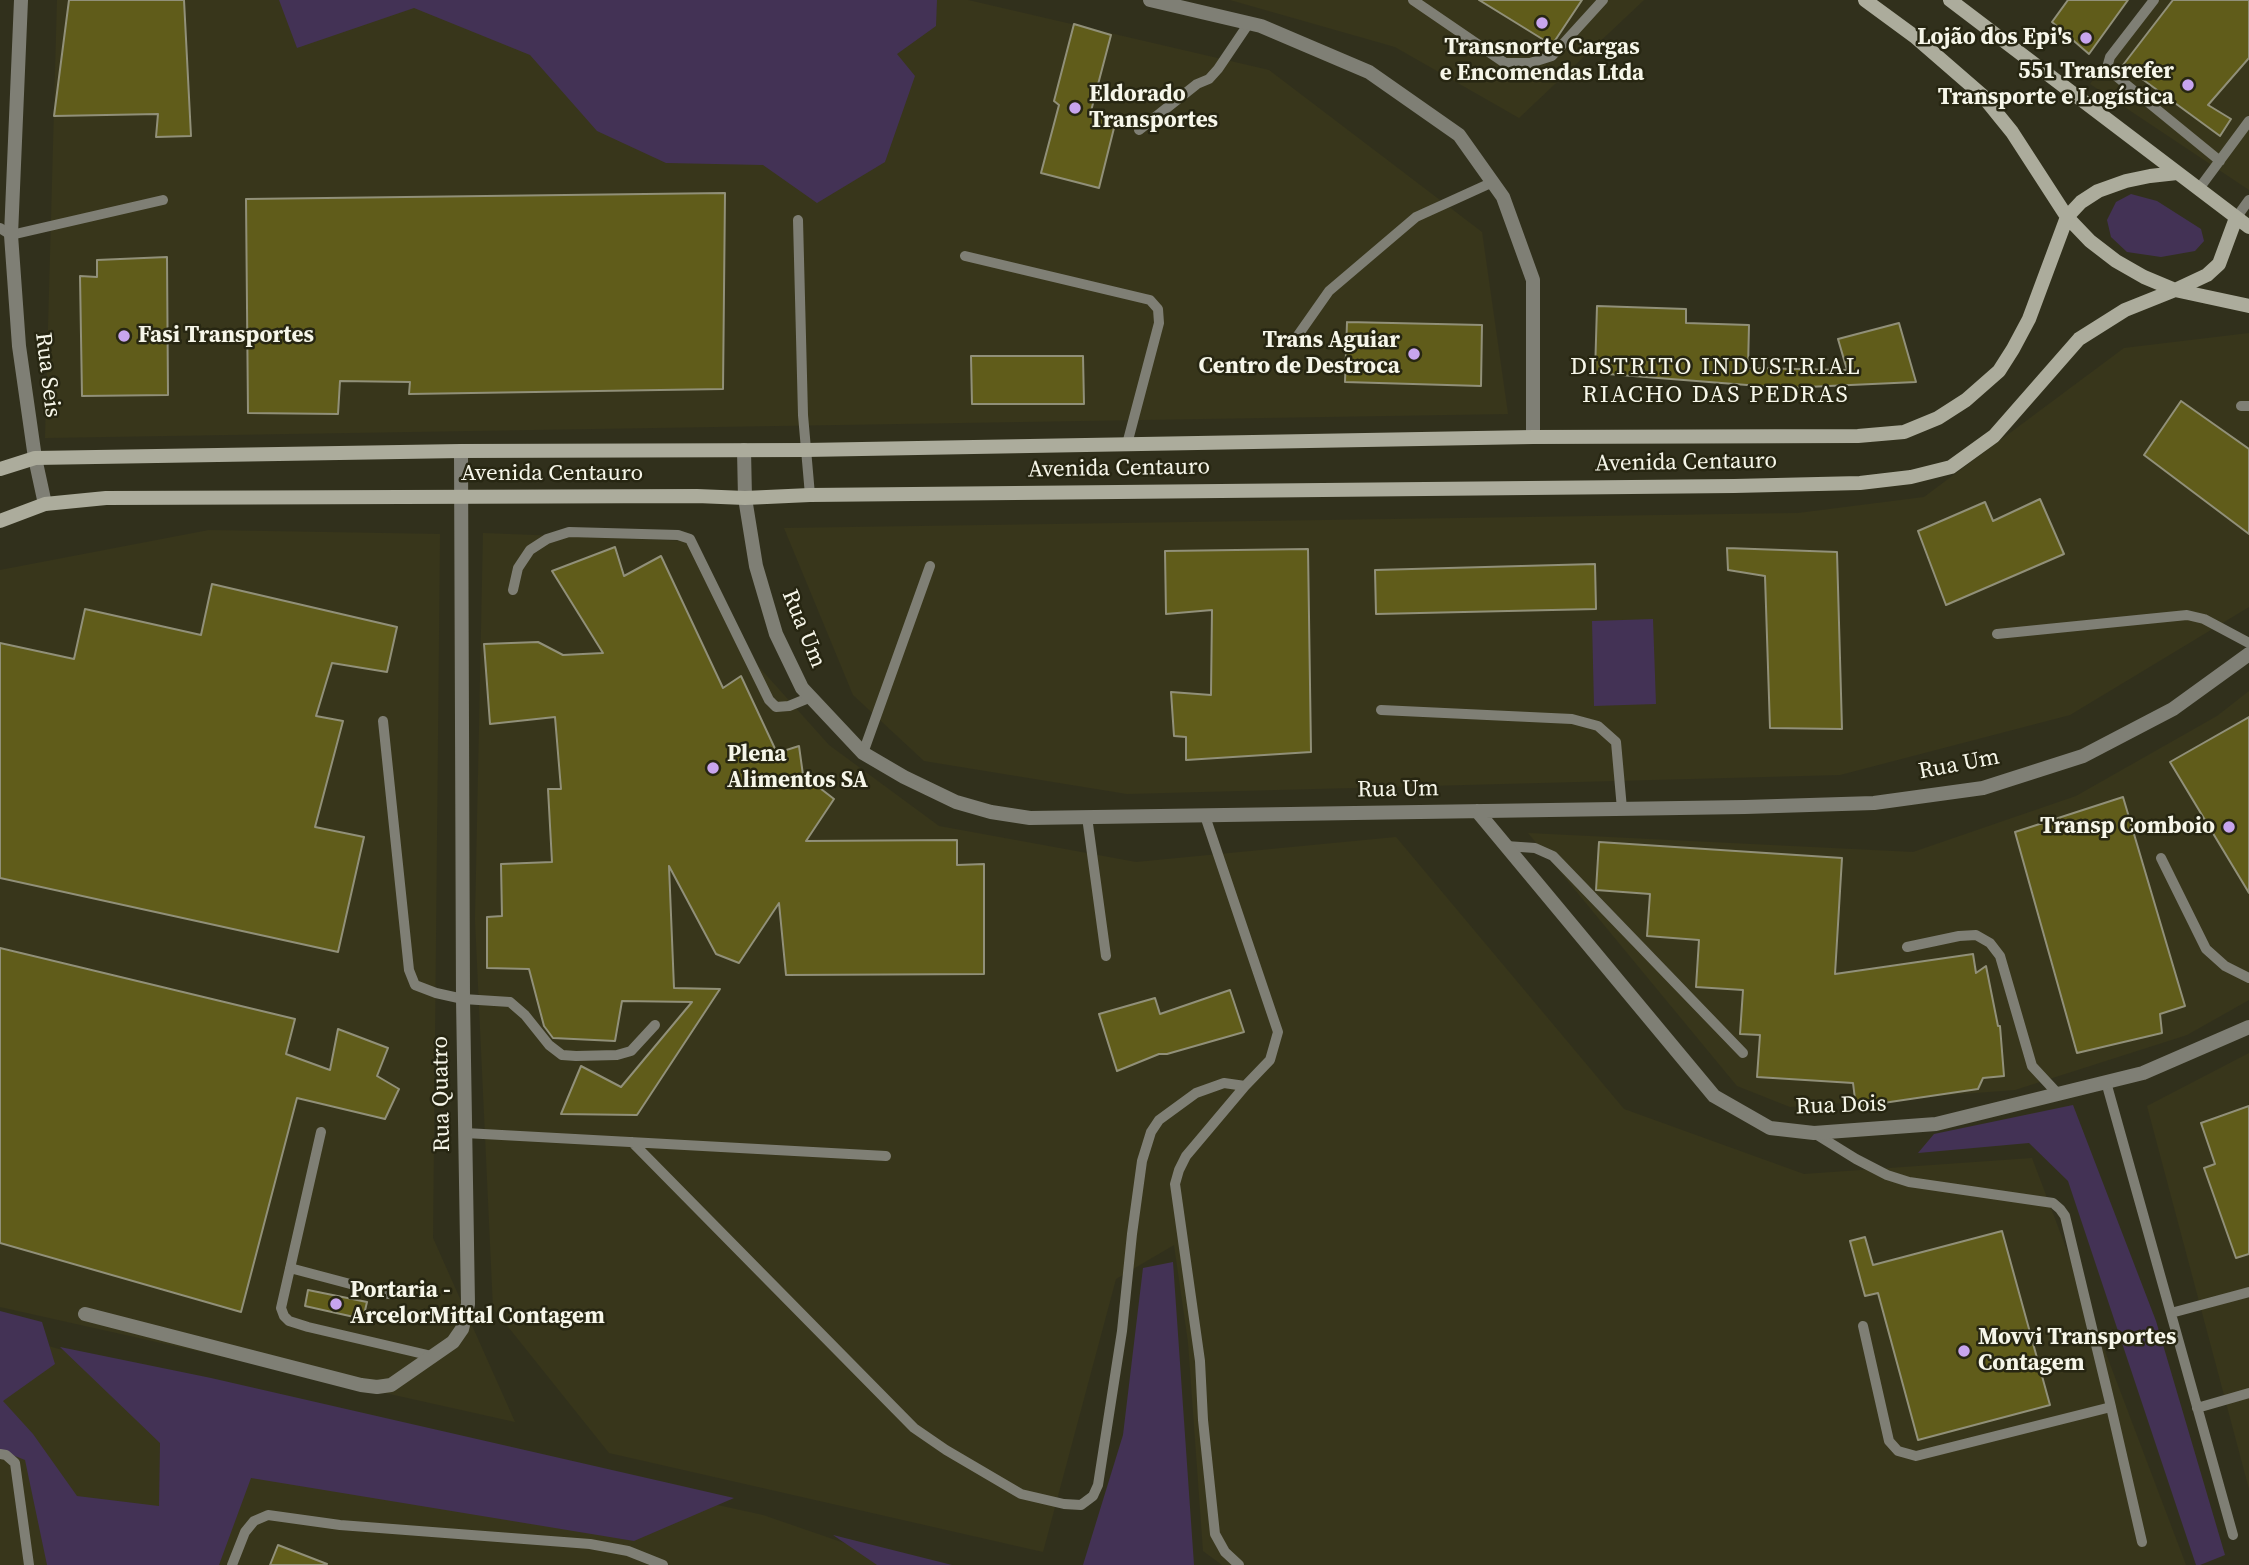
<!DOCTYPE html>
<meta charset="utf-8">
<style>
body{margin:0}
canvas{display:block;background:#31301c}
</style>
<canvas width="2249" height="1565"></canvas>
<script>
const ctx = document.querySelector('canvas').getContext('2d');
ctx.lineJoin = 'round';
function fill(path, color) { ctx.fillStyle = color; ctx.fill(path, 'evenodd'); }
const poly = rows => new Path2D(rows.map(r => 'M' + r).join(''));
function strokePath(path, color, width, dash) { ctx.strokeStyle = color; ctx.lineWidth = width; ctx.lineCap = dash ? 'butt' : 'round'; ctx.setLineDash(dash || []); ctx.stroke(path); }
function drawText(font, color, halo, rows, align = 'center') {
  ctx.font = font + ' "Source Serif 4",serif'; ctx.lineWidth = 5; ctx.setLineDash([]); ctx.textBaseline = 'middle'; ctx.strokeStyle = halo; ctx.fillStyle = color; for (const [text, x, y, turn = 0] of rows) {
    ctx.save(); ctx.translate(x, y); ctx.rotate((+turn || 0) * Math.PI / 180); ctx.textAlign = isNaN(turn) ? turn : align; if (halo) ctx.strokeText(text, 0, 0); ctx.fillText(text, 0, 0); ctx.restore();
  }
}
fill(poly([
 [57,0,968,0,1269,70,1482,232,1508,414,45,438],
 [1230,0,1644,0,1519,118,1395,47],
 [2149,0,2249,0,2249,190,2090,84],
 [2249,333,2249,607,2070,715,1840,775,1127,794,924,761,853,695,784,528,1798,513,1924,497,2124,348],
 [209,530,440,534,433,1238,515,1422,0,1307,0,570],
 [483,533,688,541,750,657,829,745,939,826,1136,862,1396,837,1624,1109,1804,1174,2032,1158,2186,1565,1222,1565,1203,1551,1188,1342,1174,1245,1116,1279,1043,1552,609,1453,493,1308,475,920],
 [2249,691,2249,1000,2187,1035,2015,1090,1790,1107,1737,1086,1528,833,1913,852,2076,796,2217,716],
 [2249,1053,2249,1489,2147,1106],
 [0,1333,288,1411,763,1515,908,1565,0,1565]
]), '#38361b');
fill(poly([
 [279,0,937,0,936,26,897,54,915,76,885,162,817,203,763,165,666,163,597,131,530,55,414,8,297,48],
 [2131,194,2157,201,2201,229,2204,241,2195,251,2161,257,2127,252,2111,237,2107,220,2116,202],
 [1653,619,1656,704,1594,706,1592,621],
 [2073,1105,2156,1321,2225,1555,2200,1565,2196,1565,2068,1181,2029,1143,1918,1153,1934,1134],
 [1173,1262,1194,1565,1083,1565,1123,1435,1143,1268],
 [0,1311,42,1322,55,1364,3,1401,33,1434,77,1496,159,1506,160,1443,60,1347,211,1378,734,1498,634,1541,251,1478,219,1565,47,1565,25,1460,0,1450],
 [833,1535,952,1565,877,1565]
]), '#433255');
const building = poly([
 [69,0,184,0,191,136,156,137,158,114,54,116,69,0],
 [1479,0,1582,0,1552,45,1479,0],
 [2068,0,2128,0,2089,54,2052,22,2068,0],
 [2173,0,2249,0,2249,58,2208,105,2231,119,2220,136,2123,65,2173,0],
 [1074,24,1111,35,1091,111,1116,120,1099,188,1041,173,1059,105,1054,101,1074,24],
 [725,193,723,389,409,394,410,382,340,381,338,414,248,413,246,199,725,193],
 [167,257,168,395,82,396,80,276,97,277,97,260,167,257],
 [1597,306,1686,309,1686,323,1749,325,1748,368,1847,370,1838,339,1899,323,1916,382,1785,388,1595,373,1597,306],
 [1347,322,1482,325,1481,386,1345,382,1347,322],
 [971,356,1083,356,1084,404,972,404,971,356],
 [2181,401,2249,449,2249,534,2144,455,2181,401],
 [2040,499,2064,554,1946,605,1918,531,1985,502,1993,521,2040,499],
 [615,547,624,576,661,556,723,688,741,676,777,753,799,746,803,775,834,799,806,841,957,840,957,865,984,864,984,974,786,975,779,903,739,963,716,954,669,866,674,988,720,989,637,1115,561,1114,581,1066,621,1087,692,1002,622,1001,615,1041,553,1038,544,1026,529,969,487,968,487,917,502,916,501,864,552,862,548,789,561,789,555,717,490,724,484,644,538,642,563,655,603,653,552,571,615,547],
 [1727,548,1837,552,1842,729,1770,728,1765,576,1728,570,1727,548],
 [1308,549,1311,752,1186,760,1186,737,1174,736,1171,692,1211,695,1212,610,1166,614,1165,551,1308,549],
 [1595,564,1596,609,1376,614,1375,570,1595,564],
 [212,584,397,627,387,672,332,663,316,716,343,721,315,827,364,837,338,952,0,878,0,643,74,659,85,609,201,635,212,584],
 [2249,717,2249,893,2170,762,2249,717],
 [2123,797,2185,1006,2160,1014,2162,1033,2077,1053,2015,832,2123,797],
 [1599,842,1842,858,1835,974,1973,954,1976,973,1986,966,1998,1026,2000,1026,2004,1076,1983,1078,1978,1089,1856,1107,1853,1083,1757,1077,1760,1035,1740,1034,1743,990,1696,987,1699,940,1647,936,1650,894,1596,890,1599,842],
 [0,948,295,1019,286,1054,330,1070,338,1029,388,1048,377,1076,399,1089,385,1119,297,1098,241,1312,0,1243,0,948],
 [1230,990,1244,1032,1167,1054,1159,1054,1117,1071,1099,1014,1155,998,1160,1014,1230,990],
 [2249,1106,2249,1254,2236,1258,2204,1168,2215,1164,2201,1123,2249,1106],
 [2002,1231,2050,1405,1918,1440,1878,1293,1865,1296,1850,1241,1865,1237,1873,1265,2002,1231],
 [308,1290,367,1302,363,1319,305,1306,308,1290],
 [278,1545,327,1564,326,1565,270,1565,278,1545]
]);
fill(building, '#605c1a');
strokePath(building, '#919079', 2);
strokePath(poly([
 [1413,0,1505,63,1530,63,1552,56,1603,0],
 [2154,0,2110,57,2108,64,2111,72,2220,161],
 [1139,130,1197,84,1209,79,1218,69,1249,23],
 [2198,190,2249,121],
 [2236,218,2249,200],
 [798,220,803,415,810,495],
 [0,228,11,235,163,200],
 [965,256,1150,300,1158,309,1159,323,1127,444],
 [1296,338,1329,291,1416,217,1493,182],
 [2241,406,2249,406],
 [513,590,518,568,530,550,547,539,569,532,678,535,690,539,769,700,776,707,789,706,811,697],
 [1997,634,2187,615,2204,619,2249,643],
 [1381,710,1572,719,1598,726,1616,742,1622,809],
 [383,721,409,970,415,985,436,993,463,999,510,1002,525,1015,549,1045,562,1055,576,1056,617,1055,631,1051,655,1025],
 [863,753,930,566],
 [1205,816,1278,1032,1270,1060,1245,1086,1186,1156,1179,1170,1175,1184,1200,1361,1203,1420,1215,1534,1225,1552,1239,1565],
 [1087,817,1106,956],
 [1506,846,1535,848,1553,856,1743,1053],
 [2161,858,2206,949,2225,966,2249,978],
 [1907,947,1959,936,1976,935,1990,943,2000,956,2032,1066,2058,1094],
 [2106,1082,2233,1535],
 [321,1132,281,1308,284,1316,289,1321,308,1327,432,1356],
 [465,1133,886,1156],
 [1814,1133,1856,1159,1887,1175,1909,1182,2053,1203,2060,1209,2065,1216,2111,1407,1916,1456,1898,1451,1889,1441,1863,1326],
 [632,1142,914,1428,946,1450,1021,1494,1064,1504,1081,1505,1093,1496,1098,1485,1122,1331,1132,1234,1142,1161,1151,1132,1159,1120,1196,1093,1224,1083,1245,1086],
 [290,1268,388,1294],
 [2171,1313,2249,1292],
 [2111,1407,2142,1542],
 [2197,1408,2249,1393],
 [0,1454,6,1455,15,1463,29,1565],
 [232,1565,245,1532,254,1521,268,1515,340,1525,590,1544,628,1551,663,1565]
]), '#7f7f75', 10);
strokePath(poly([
 [21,0,11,235,19,346,35,458,45,504],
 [1150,0,1261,26,1369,72,1459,135,1503,197,1533,280,1533,437],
 [744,450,745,498,756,566,776,634,802,688,863,753,904,777,956,802,991,812,1030,818,1745,807,1874,803,1983,788,2083,756,2173,709,2249,654],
 [1477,811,1714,1096,1770,1128,1814,1133,1936,1124,2143,1073,2249,1027],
 [85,1314,361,1385,377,1387,391,1385,453,1342,462,1329,468,1304,463,999,461,451]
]), '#7f7f75', 14);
strokePath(poly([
 [1865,0,1914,36,1982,95,2012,132,2067,217,2090,241,2116,261,2144,277,2175,290,2249,306],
 [1950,0,2249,227],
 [0,469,35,458,461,451,806,450,1533,437,1858,436,1904,432,1938,418,1966,400,1999,371,2013,349,2029,319,2067,217,2081,202,2098,191,2126,181,2150,176,2177,173],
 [0,521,45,504,106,498,697,496,745,498,810,495,1734,486,1860,483,1911,477,1951,467,1994,436,2079,339,2125,310,2175,290,2207,275,2219,264,2236,218]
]), '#acac9c', 14);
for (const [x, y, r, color] of [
 [1542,23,7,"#c8a5ee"],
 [2086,38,7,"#c8a5ee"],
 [2188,85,7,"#c8a5ee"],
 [1075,108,7,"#c8a5ee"],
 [124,336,7,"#c8a5ee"],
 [1414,354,7,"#c8a5ee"],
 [713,768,7,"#c8a5ee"],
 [2229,827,7,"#c8a5ee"],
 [336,1304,7,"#c8a5ee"],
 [1964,1351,7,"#c8a5ee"]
]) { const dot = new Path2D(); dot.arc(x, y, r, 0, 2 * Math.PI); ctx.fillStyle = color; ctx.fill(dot); strokePath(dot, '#272612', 2.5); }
drawText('bold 23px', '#f6f6e9', '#272612', [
 ["Lojão dos Epi's",2072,38,"right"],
 ["Transnorte Cargas",1542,48,"center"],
 ["e Encomendas Ltda",1542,74,"center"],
 ["551 Transrefer",2174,72,"right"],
 ["Transporte e Logística",2174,98,"right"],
 ["Eldorado",1089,95],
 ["Transportes",1089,121],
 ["Fasi Transportes",138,336],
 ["Trans Aguiar",1400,341,"right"],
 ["Centro de Destroca",1400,367,"right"],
 ["Plena",727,755],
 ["Alimentos SA",727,781],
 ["Transp Comboio",2215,827,"right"],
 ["Portaria -",350,1291],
 ["ArcelorMittal Contagem",350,1317],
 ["Movvi Transportes",1978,1338],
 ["Contagem",1978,1364]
], 'left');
drawText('23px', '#f6f6e9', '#272612', [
 ["Rua Seis",47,375,83],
 ["Avenida Centauro",1686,463,-1],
 ["Avenida Centauro",1119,469,-1],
 ["Avenida Centauro",552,474],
 ["Rua Um",803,629,68],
 ["Rua Um",1959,765,-11],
 ["Rua Um",1398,790,-1],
 ["Rua Quatro",442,1094,-91],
 ["Rua Dois",1841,1106,-2]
]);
ctx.letterSpacing = '2px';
drawText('24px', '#f6f6e9', '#272612', [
 ["DISTRITO INDUSTRIAL",1716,368],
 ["RIACHO DAS PEDRAS",1716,396]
]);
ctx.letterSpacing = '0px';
</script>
